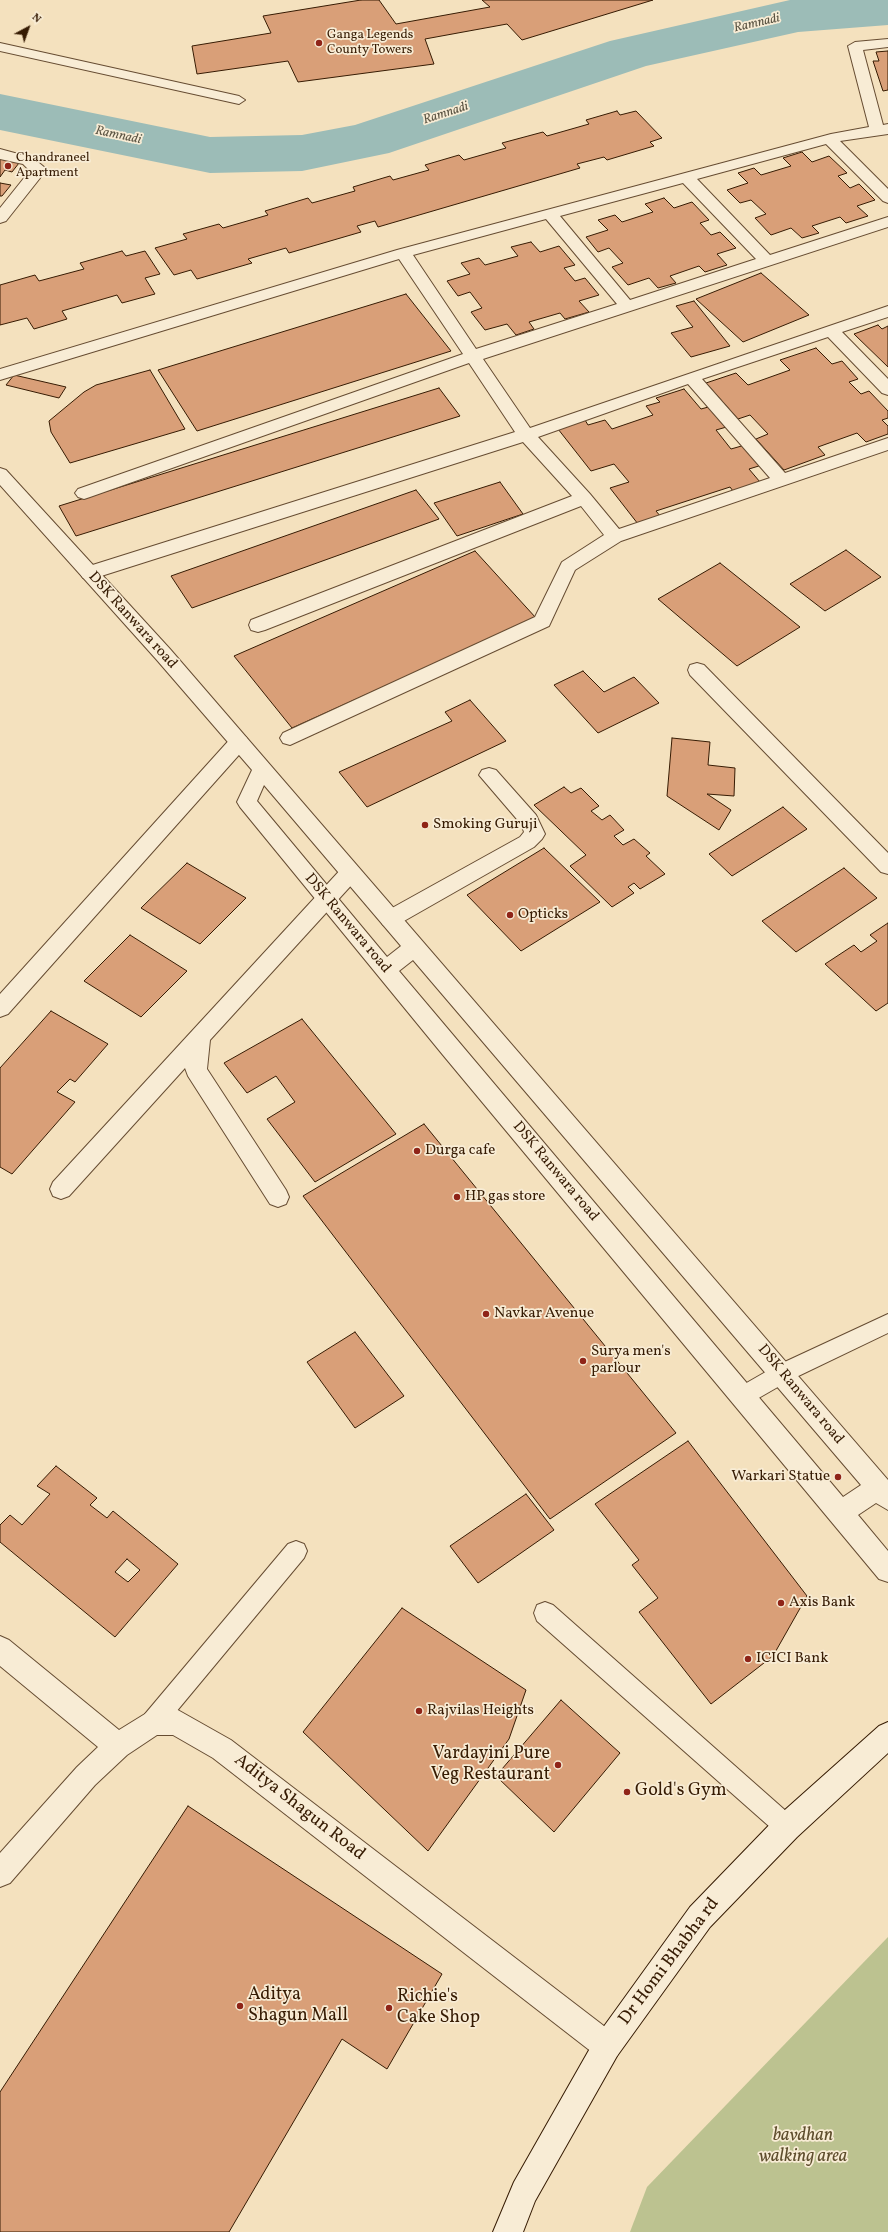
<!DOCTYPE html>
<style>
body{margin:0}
#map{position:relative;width:888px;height:2232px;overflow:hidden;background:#f4e1be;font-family:Vollkorn,serif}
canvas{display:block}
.north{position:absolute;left:8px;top:8px;width:40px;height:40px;-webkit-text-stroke:3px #f8ecd5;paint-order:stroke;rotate:41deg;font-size:11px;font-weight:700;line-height:16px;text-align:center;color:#361b03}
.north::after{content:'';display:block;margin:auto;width:14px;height:18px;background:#361b03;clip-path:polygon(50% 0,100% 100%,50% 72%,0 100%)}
</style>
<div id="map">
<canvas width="888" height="2232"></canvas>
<div class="north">N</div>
</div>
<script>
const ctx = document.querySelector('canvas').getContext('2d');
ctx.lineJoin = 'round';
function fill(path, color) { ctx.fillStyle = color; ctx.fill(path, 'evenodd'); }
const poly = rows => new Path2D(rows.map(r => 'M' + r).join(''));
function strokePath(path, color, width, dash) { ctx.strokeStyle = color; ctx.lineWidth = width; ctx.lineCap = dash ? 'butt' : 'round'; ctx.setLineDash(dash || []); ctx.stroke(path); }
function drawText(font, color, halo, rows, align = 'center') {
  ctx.font = font + ' Vollkorn,serif'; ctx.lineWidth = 3.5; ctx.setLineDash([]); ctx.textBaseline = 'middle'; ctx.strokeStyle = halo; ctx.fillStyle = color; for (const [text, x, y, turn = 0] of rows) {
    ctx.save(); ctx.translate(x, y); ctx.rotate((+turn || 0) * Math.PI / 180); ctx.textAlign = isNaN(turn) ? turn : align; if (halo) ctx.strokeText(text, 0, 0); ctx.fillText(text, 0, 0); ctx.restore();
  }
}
fill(poly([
 [888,1937,888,2232,630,2232,647,2187]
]), '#bcc290');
fill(poly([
 [790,0,888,0,888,25,798,32,646,66,389,153,302,171,210,173,0,130,0,94,210,137,302,135,355,125,610,41,790,0]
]), '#9cbcb7');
const building = poly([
 [361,0,379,0,396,24,490,7,482,0,653,0,522,40,507,24,425,39,434,64,298,82,288,61,197,74,192,46,271,33,263,16,361,0],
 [888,51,888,90,883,91,873,61,879,61,876,52,888,51],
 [617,111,620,115,636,111,662,138,650,142,654,146,607,160,604,157,577,164,580,168,378,227,375,221,357,226,361,232,289,253,286,248,248,259,252,263,197,279,191,270,174,275,155,248,187,239,183,234,219,224,223,228,268,215,265,211,308,198,312,203,355,191,353,187,390,176,393,180,429,170,425,165,459,155,464,160,506,148,502,143,543,132,547,136,589,124,586,120,617,111],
 [802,152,812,162,829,156,847,173,838,176,850,188,859,184,875,200,857,206,868,216,846,223,840,217,812,226,819,233,802,238,791,228,771,235,755,218,766,214,751,200,740,203,727,190,748,183,738,173,754,168,761,175,791,166,783,158,802,152],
 [0,159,19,163,12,172,5,170,0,177,0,159],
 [0,183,11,185,2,196,0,196,0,183],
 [664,198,674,208,692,202,709,220,700,223,711,235,720,232,736,248,717,254,727,265,705,272,699,266,670,276,676,283,658,288,649,278,628,285,612,267,623,263,609,248,598,252,586,237,608,230,598,220,615,215,622,222,653,212,645,204,664,198],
 [531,242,540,252,559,246,575,265,564,268,575,281,585,278,599,295,579,301,589,312,565,319,560,313,529,322,534,329,516,335,507,324,485,330,471,312,482,308,470,292,458,296,447,281,470,274,461,263,479,258,485,265,518,256,511,247,531,242],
 [122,251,126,256,145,251,160,274,145,278,155,294,122,303,117,295,62,311,67,319,34,329,27,318,0,325,0,285,35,275,39,281,84,269,80,263,122,251],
 [761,273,809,315,743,342,696,299,761,273],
 [406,294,451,351,197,431,158,370,406,294],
 [694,301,730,346,691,357,671,333,693,327,676,306,694,301],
 [878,325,882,329,888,326,888,367,854,334,878,325],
 [816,348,832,364,842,361,858,379,849,382,861,394,869,391,888,411,888,418,882,420,888,426,888,434,866,442,857,433,818,447,825,455,784,470,756,439,768,434,750,415,738,419,706,383,736,373,748,385,790,370,780,360,816,348],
 [150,370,185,429,70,463,51,432,49,421,84,392,96,385,150,370],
 [14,375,66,387,59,398,6,385,14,375],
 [439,388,460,416,76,536,59,506,439,388],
 [684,389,701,409,712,406,730,426,716,430,731,449,745,445,762,465,749,469,760,482,733,491,730,487,656,511,661,517,638,524,610,488,629,482,614,464,591,471,558,429,585,420,588,425,605,420,612,429,653,415,646,406,660,402,656,398,684,389],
 [500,482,523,514,457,536,434,503,500,482],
 [416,490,439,519,192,608,171,576,416,490],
 [846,550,881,577,825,611,790,584,846,550],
 [475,551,536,618,292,728,234,656,475,551],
 [720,563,800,627,737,666,658,599,720,563],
 [583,671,604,692,634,677,659,703,598,733,554,685,583,671],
 [470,700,506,741,367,807,339,772,452,721,445,712,470,700],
 [672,738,710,742,708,765,735,768,734,796,707,794,731,810,719,830,667,796,672,738],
 [564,787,571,793,581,788,599,806,591,811,602,820,610,815,624,830,614,836,623,845,634,839,650,853,646,856,665,874,640,889,634,883,628,887,634,893,612,907,570,866,586,855,534,805,564,787],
 [783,807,807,829,732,876,709,854,783,807],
 [544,848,600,902,521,951,467,895,544,848],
 [187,863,246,898,200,944,141,908,187,863],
 [844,868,877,898,796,952,762,921,844,868],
 [888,923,888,1003,876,1011,825,964,854,945,861,952,877,941,870,935,888,923],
 [130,935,187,971,141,1017,84,981,130,935],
 [51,1011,108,1044,75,1082,70,1079,57,1092,75,1102,12,1174,0,1167,0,1068,51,1011],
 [302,1019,396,1134,315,1182,267,1119,295,1102,276,1076,247,1093,224,1063,302,1019],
 [424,1124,676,1433,550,1519,303,1196,424,1124],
 [355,1332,404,1396,355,1428,307,1362,355,1332],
 [688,1441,807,1596,773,1656,711,1704,639,1612,658,1598,632,1565,639,1560,595,1504,688,1441],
 [56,1466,97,1498,90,1505,107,1518,113,1511,178,1564,115,1637,0,1542,0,1525,10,1515,22,1525,50,1494,37,1486,56,1466],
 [127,1559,140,1570,128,1582,115,1572,127,1559],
 [526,1494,554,1530,478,1583,450,1546,526,1494],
 [402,1608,526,1690,509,1739,428,1851,303,1732,402,1608],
 [561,1700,620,1753,554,1832,496,1776,561,1700],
 [188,1806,442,1974,387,2069,342,2039,229,2232,0,2232,0,2092,188,1806]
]);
fill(building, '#d99f78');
strokePath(building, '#361b03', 1);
const service = poly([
 [0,43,239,96,245,100,239,104,0,51,0,43],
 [888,1314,888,1333,790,1380,750,1403,743,1406,736,1403,733,1396,736,1389,776,1366,888,1314],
 [296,1541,304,1544,307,1551,304,1558,161,1730,153,1733,145,1730,142,1722,145,1714,288,1544,296,1541],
 [545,1602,553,1605,795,1819,799,1827,795,1835,787,1839,779,1835,537,1621,534,1613,537,1605,545,1602]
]);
const minor = poly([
 [888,39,888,47,863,50,883,125,888,124,888,134,840,141,888,189,888,203,883,201,826,144,697,179,770,255,888,217,888,227,483,359,530,428,888,306,888,317,842,332,888,379,888,395,882,393,828,337,702,379,785,473,888,438,888,450,621,541,575,570,549,626,290,745,283,743,280,738,283,733,535,617,562,562,604,535,581,506,265,630,258,632,251,630,249,625,251,620,572,496,523,442,95,578,89,579,83,578,80,573,83,568,515,432,469,363,90,497,84,499,78,497,75,493,78,489,463,354,399,259,0,380,0,369,397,250,831,134,869,127,848,46,855,42,888,39],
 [683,183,756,259,630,300,560,216,683,183],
 [546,219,617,304,476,349,413,255,546,219],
 [688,384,770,478,619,529,590,494,538,437,688,384],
 [0,149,33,158,44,167,44,173,6,221,0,223,0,208,28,173,28,169,23,164,0,159,0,149],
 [697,663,704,665,888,853,888,874,881,872,690,675,688,670,690,665,697,663],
 [239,735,246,737,249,742,246,747,8,1014,0,1017,0,994,232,737,239,735],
 [489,768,496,770,536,815,545,834,542,839,534,847,397,925,390,927,383,925,380,919,383,913,520,837,524,832,521,824,479,775,482,770,489,768],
 [350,865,357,867,360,873,357,879,210,1040,207,1069,286,1190,289,1197,286,1204,278,1207,270,1204,188,1076,185,1068,69,1196,61,1199,53,1196,50,1189,53,1182,343,867,350,865],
 [0,1636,9,1640,119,1730,153,1709,176,1709,231,1740,617,2036,621,2046,617,2056,607,2060,597,2056,213,1758,173,1735,157,1735,127,1755,95,1785,10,1883,0,1887,0,1853,77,1767,98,1747,0,1666,0,1636]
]);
const tertiary = poly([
 [0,468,6,470,170,649,888,1480,888,1510,876,1503,858,1515,888,1551,888,1582,879,1579,443,1055,240,807,237,802,252,770,156,659,0,485,0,468],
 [264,785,401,946,387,957,257,801,264,785],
 [413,960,861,1485,843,1497,399,971,413,960]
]);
const secondary = poly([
 [888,1722,888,1753,797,1837,710,1927,617,2056,535,2201,523,2232,493,2232,514,2182,597,2036,690,1907,777,1817,879,1726,888,1722]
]);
strokePath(service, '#664c32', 2);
strokePath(minor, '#664c32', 2);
strokePath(tertiary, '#664c32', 2);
strokePath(secondary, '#361b03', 2);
fill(service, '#f8ecd5');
fill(minor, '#f8ecd5');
fill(tertiary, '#f8ecd5');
fill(secondary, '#f8ecd5');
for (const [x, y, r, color] of [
 [319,43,4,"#8f2418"],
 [8,166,4,"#8f2418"],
 [425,825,4,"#8f2418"],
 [510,915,4,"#8f2418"],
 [417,1151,4,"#8f2418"],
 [457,1197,4,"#8f2418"],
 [486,1314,4,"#8f2418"],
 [583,1361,4,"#8f2418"],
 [838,1477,4,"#8f2418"],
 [781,1603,4,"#8f2418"],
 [748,1659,4,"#8f2418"],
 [419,1711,4,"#8f2418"],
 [558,1765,4,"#8f2418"],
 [627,1792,4,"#8f2418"],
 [240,2006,4,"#8f2418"],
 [389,2008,4,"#8f2418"]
]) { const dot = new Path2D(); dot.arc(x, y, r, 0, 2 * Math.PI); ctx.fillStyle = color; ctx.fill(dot); strokePath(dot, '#f8ecd5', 1.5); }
drawText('italic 13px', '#5a5342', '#f8ecd5', [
 ["Ramnadi",757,24,-13],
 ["Ramnadi",446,114,-18],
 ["Ramnadi",118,136,12]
]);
drawText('13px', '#361b03', '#f8ecd5', [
 ["Ganga Legends",327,36],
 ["County Towers",327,51],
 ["Chandraneel",16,159],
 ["Apartment",16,174]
], 'left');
drawText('15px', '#361b03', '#f8ecd5', [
 ["DSK Ranwara road",132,621,48],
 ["DSK Ranwara road",347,924,50],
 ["DSK Ranwara road",555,1172,50],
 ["DSK Ranwara road",800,1395,50]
]);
drawText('15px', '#361b03', '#f8ecd5', [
 ["Smoking Guruji",433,825],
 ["Opticks",518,915],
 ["Durga cafe",425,1151],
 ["HP gas store",465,1197],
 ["Navkar Avenue",494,1314],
 ["Surya men's",591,1352],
 ["parlour",591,1369],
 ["Warkari Statue",830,1477,"right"],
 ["Axis Bank",789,1603],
 ["ICICI Bank",756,1659],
 ["Rajvilas Heights",427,1711]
], 'left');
drawText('18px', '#361b03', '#f8ecd5', [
 ["Vardayini Pure",550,1755,"right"],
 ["Veg Restaurant",550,1776,"right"],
 ["Gold's Gym",635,1792],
 ["Aditya",248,1996],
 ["Shagun Mall",248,2017],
 ["Richie's",397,1998],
 ["Cake Shop",397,2019]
], 'left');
drawText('18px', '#361b03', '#f8ecd5', [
 ["Aditya Shagun Road",299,1808,38],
 ["Dr Homi Bhabha rd",670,1962,-53]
]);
drawText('italic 18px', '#5e4d2d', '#f8ecd5', [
 ["bavdhan",803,2137],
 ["walking area",803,2158]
]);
</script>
